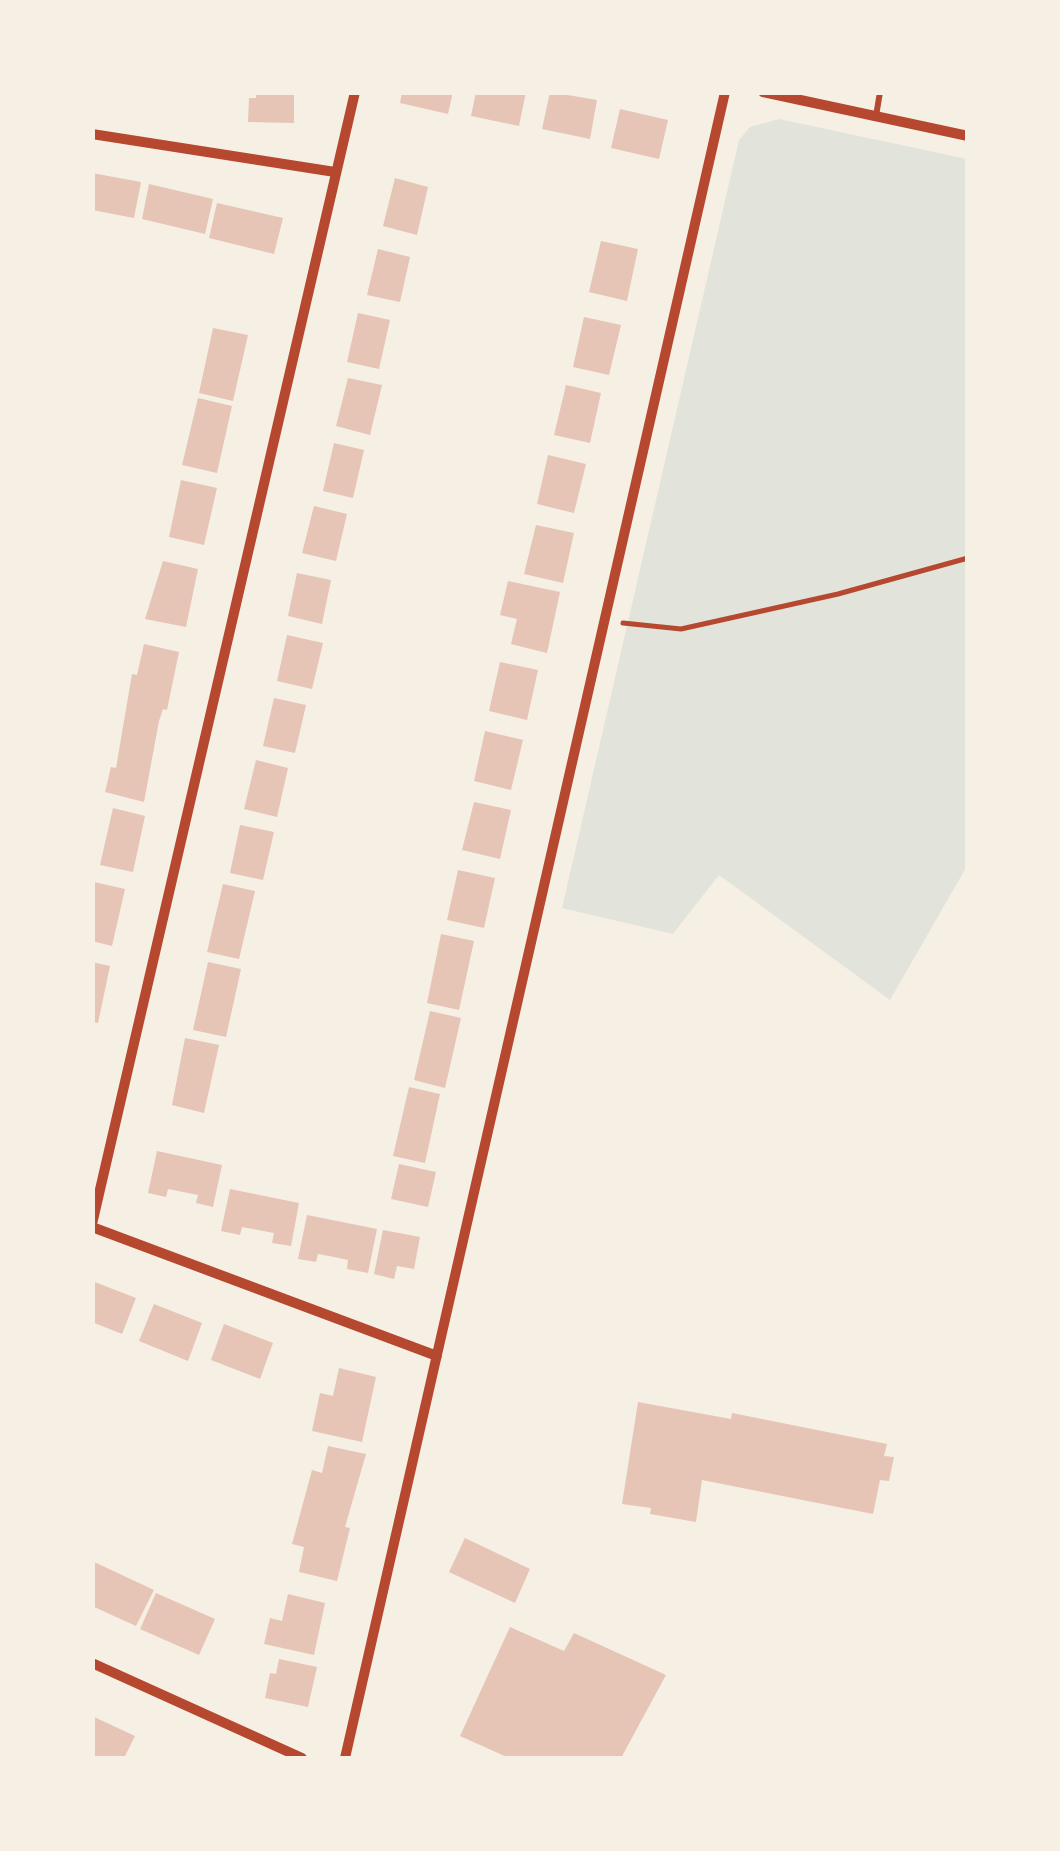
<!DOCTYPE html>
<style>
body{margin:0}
#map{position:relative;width:1060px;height:1851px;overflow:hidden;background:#f6efe4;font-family:Quicksand,sans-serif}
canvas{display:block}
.frame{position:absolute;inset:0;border:95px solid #f6efe4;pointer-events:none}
</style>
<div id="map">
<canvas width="1060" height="1851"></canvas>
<div class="frame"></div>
</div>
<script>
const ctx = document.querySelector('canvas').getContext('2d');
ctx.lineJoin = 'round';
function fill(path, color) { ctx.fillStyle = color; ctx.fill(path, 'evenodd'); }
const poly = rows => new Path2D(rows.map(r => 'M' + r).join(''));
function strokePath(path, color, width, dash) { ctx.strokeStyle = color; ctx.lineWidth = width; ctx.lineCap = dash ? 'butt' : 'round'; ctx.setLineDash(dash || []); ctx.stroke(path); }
fill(poly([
 [779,119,967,159,967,866,890,1000,719,875,673,934,562,908,739,140,750,127]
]), '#e2e4dc');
fill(poly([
 [256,92,294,92,294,123,248,122,249,98,256,98],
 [402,92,453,92,448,114,400,103],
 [476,92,526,92,519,126,471,116],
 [550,92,597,100,590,139,542,129],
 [620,109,668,120,659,159,611,148],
 [92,173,141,182,134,218,92,210],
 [395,178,428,187,417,235,383,226],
 [149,184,213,199,205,234,142,219],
 [217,203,283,218,274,254,209,238],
 [601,241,638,249,627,301,589,292],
 [378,249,410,257,400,302,367,295],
 [358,313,390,320,379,369,347,362],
 [584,317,621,325,609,375,573,367],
 [213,328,248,335,233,401,199,393],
 [348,378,382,385,370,435,336,426],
 [566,385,601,393,590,443,554,435],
 [198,398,232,406,217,473,182,465],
 [334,443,364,450,353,498,323,491],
 [548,455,586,464,574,513,537,504],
 [181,480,217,488,204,545,169,537],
 [314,506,347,514,336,561,302,553],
 [536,525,574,533,563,583,524,574],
 [163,561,198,569,186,627,145,619],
 [297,573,331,580,322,624,288,616],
 [508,581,560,592,547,653,511,644,517,619,500,615],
 [287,635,323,643,312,689,277,681],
 [144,644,179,652,167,710,163,709,159,721,144,802,105,792,111,767,116,768,132,674,137,675],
 [500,662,538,670,527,720,489,711],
 [274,698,306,705,295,753,263,746],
 [485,731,523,740,511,790,474,781],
 [256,760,288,768,277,817,244,809],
 [474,802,511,810,500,859,462,850],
 [113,808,145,816,133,872,100,865],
 [240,825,274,832,263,880,230,873],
 [458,870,495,878,484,928,447,920],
 [94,882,125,889,112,946,92,941],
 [223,884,255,891,239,959,207,952],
 [441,934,474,941,459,1010,427,1003],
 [92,962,110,966,98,1023,92,1022],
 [208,962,241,969,226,1037,193,1030],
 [430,1011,461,1018,445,1088,414,1080],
 [185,1038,219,1045,204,1113,172,1105],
 [409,1087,440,1094,425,1163,393,1156],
 [157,1151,222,1165,213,1207,196,1203,198,1195,168,1189,166,1197,148,1193],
 [399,1164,436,1172,428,1207,391,1199],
 [230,1189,299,1203,291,1246,272,1243,274,1233,242,1227,240,1235,221,1231],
 [307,1215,377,1229,368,1273,347,1269,348,1260,334,1257,318,1254,316,1262,298,1259],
 [383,1230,420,1237,414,1269,397,1266,394,1279,374,1274],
 [92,1281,136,1298,122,1334,92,1322],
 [154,1304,202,1323,188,1361,139,1341],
 [224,1324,273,1343,260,1379,211,1360],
 [339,1368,376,1377,362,1442,312,1431,320,1393,333,1396],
 [638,1402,731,1419,732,1413,887,1444,884,1456,894,1457,889,1481,880,1480,873,1514,702,1480,696,1522,650,1514,651,1508,622,1504],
 [328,1446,366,1454,345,1527,350,1528,337,1581,299,1572,304,1547,292,1544,312,1470,322,1473],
 [465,1538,530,1569,515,1603,449,1572],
 [92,1561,154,1590,136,1626,92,1606],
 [156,1593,215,1619,199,1655,140,1629],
 [288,1594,325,1603,314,1655,264,1644,270,1618,282,1621],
 [510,1627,564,1651,574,1633,666,1675,621,1758,509,1758,460,1736],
 [279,1659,317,1667,308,1707,265,1698,270,1673,276,1674],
 [92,1716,135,1736,124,1758,92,1758]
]), '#e6c5b7');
strokePath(poly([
 [623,623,681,629,838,594,968,558]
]), '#b5482f', 5);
strokePath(poly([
 [876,116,880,92]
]), '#b5482f', 6);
strokePath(poly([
 [763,92,968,136],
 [92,134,335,172],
 [92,1224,355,92],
 [92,1227,437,1356],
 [92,1663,302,1758],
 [345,1758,725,92]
]), '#b5482f', 10);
</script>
